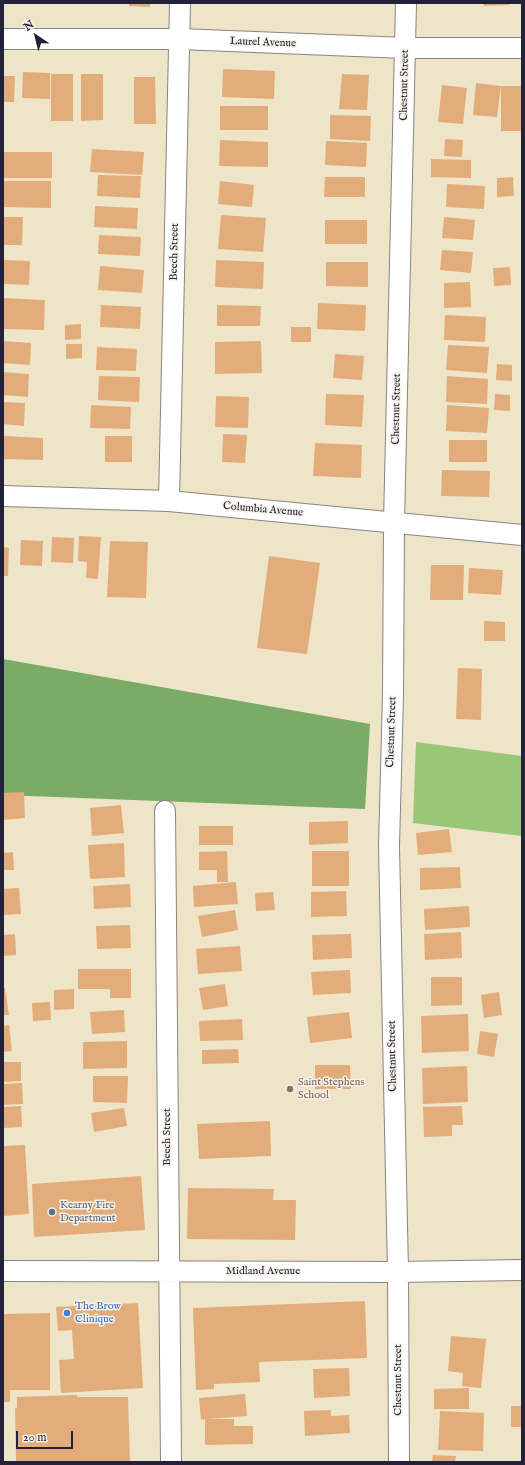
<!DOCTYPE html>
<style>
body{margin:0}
#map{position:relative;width:525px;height:1465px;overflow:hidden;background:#eee5c9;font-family:"IM FELL English",serif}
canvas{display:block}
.frame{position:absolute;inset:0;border:4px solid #22223b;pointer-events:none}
.north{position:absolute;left:16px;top:16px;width:40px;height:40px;-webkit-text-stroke:3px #f7f3e8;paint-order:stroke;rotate:325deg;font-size:11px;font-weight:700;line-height:16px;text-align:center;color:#22223b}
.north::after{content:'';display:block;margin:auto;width:14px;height:18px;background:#22223b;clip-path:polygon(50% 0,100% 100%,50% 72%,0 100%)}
.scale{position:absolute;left:16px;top:1431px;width:57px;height:18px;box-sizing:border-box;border:2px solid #22223b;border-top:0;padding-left:5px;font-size:12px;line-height:14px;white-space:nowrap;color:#22223b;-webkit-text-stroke:3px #f7f3e8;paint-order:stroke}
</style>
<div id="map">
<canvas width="525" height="1465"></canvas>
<div class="frame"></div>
<div class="north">N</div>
<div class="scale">20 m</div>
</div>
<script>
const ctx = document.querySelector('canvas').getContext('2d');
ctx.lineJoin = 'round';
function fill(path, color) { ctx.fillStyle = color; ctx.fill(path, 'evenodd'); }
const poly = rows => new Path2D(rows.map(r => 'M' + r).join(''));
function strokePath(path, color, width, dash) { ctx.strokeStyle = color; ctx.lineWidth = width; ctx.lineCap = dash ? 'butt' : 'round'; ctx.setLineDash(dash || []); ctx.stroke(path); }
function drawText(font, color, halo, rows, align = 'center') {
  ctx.font = font + ' "IM FELL English",serif'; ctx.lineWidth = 3; ctx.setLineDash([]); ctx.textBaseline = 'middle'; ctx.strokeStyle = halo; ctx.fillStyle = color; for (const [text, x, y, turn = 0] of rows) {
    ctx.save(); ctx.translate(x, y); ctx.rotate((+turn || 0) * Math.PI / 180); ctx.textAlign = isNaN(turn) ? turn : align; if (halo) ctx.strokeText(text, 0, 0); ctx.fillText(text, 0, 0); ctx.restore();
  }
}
fill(poly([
 [416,742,522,756,522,836,413,823]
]), '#98c776');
fill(poly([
 [3,659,370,724,365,809,3,795]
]), '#7aac67');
fill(poly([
 [129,3,150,3,150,7,129,6],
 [483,3,509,3,509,5,484,6],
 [223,69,275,71,274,99,222,97],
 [23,72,50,73,50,99,22,98],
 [51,74,73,74,73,121,51,121],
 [81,74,103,74,103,120,81,121],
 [342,74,369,75,367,110,339,109],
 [3,76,15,76,14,102,3,102],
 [134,77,155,77,156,124,134,124],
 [476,83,501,86,497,117,473,115],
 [442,85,467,88,463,124,438,122],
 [501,86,522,86,522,131,501,131],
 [220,106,268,106,268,130,220,130],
 [330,115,371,116,370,141,330,139],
 [445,139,463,140,462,157,444,156],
 [220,140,268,142,268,167,219,166],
 [326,141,367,143,366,167,325,165],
 [92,149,144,152,142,175,90,172],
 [3,152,52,152,52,178,3,178],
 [431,159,471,160,471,178,431,177],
 [98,175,141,176,140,198,97,196],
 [325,177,365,177,365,197,324,197],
 [513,177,514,196,497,197,497,178],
 [3,181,51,181,51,208,3,207],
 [220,181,254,185,252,207,218,204],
 [447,184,485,186,484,209,446,207],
 [95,206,138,208,137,229,94,227],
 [221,215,266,218,263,252,218,249],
 [3,217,23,217,22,245,3,245],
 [444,217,475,220,473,240,442,238],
 [325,220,367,220,367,244,325,244],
 [99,235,141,237,140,256,98,254],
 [442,250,473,252,471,273,440,270],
 [3,260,30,261,29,285,3,284],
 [216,260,264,262,263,289,215,287],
 [326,262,368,262,368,287,326,286],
 [100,266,144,270,142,293,98,290],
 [510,267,511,285,494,286,493,268],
 [470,282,471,307,444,308,444,283],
 [3,298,45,300,44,330,3,329],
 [318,303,366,305,365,331,317,329],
 [101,305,141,307,140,329,100,327],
 [217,305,261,306,260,326,217,326],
 [445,315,486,317,485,342,444,340],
 [81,324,81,339,65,340,65,325],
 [291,327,311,327,311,342,291,342],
 [3,341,31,343,30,365,3,363],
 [261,341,262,373,215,374,215,342],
 [66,344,82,344,82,358,66,359],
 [448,345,489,347,487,373,446,370],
 [97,347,137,349,136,371,96,370],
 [335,354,364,356,362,380,333,378],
 [497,364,512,365,512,381,496,380],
 [3,372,29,374,28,397,3,395],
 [99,376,140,377,139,402,98,400],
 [447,376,488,379,487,404,446,402],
 [326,394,364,395,362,427,325,425],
 [495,394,510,395,510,411,494,410],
 [216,396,249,397,248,428,215,427],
 [3,402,25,403,24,426,3,424],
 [91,405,131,407,130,429,90,428],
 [447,405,489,408,487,433,446,431],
 [223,434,247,435,245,463,222,462],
 [3,436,43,438,43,460,3,459],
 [105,436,132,436,132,462,105,462],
 [449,440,487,440,487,462,449,462],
 [315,443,362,445,361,478,313,476],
 [442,470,490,471,489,497,441,496],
 [79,536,101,537,98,579,86,578,87,562,78,561],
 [52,537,74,538,73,563,51,562],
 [21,540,43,541,42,566,20,565],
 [110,541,148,542,146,598,107,597],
 [3,547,9,548,8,576,3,576],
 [269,556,320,563,307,654,257,648],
 [431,565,464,565,463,600,430,600],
 [469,568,503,570,501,595,468,593],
 [484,621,505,622,505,641,484,641],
 [458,668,482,669,481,720,456,719],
 [24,792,25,818,3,820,3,793],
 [121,805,124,833,92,836,90,808],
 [348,821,348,843,309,845,309,822],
 [199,826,233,826,233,845,199,845],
 [449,829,452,852,418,855,416,833],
 [124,843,125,877,90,879,88,845],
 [227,851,228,882,217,882,217,870,199,870,199,852],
 [312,851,349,851,349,886,312,886],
 [13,852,14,870,3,870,3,853],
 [460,867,461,888,420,890,420,868],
 [236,882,238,904,194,907,193,886],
 [130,884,131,907,94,909,93,886],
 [19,888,21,914,3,915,3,889],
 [346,891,347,916,311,917,311,892],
 [273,892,275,910,256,911,255,893],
 [469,906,470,927,425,930,424,909],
 [235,910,238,930,202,937,198,916],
 [130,925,131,948,97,949,96,926],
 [461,932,462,958,425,960,424,934],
 [15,934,16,955,3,956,3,935],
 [351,934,352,958,313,960,312,935],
 [240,946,242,971,198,974,196,949],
 [78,969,131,969,131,998,110,998,110,989,78,989],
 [350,970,351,993,313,995,311,972],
 [431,977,462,977,462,1005,431,1006],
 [225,984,228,1006,203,1010,199,988],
 [3,988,5,988,9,1015,3,1015],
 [74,989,74,1009,54,1010,54,990],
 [499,992,502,1015,484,1018,481,995],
 [50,1002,51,1020,33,1021,32,1003],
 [124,1010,125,1032,92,1034,90,1012],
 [349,1012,352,1038,310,1043,307,1017],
 [468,1014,469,1051,422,1053,421,1016],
 [242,1019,243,1040,200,1041,199,1021],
 [9,1025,12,1051,3,1052,3,1026],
 [480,1031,498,1034,494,1057,477,1054],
 [127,1041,127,1068,83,1069,83,1042],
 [238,1049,239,1063,202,1064,202,1050],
 [3,1062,21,1062,21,1081,3,1082],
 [315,1065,350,1065,351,1089,315,1089],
 [467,1066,468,1102,423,1104,422,1068],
 [93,1076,128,1076,127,1103,93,1102],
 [22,1083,23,1104,3,1105,3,1084],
 [21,1106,22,1127,3,1128,3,1107],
 [462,1106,463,1125,452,1125,452,1136,424,1137,423,1107],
 [124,1108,127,1126,94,1132,91,1113],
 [270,1121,271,1156,199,1159,197,1124],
 [25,1145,29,1214,3,1216,3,1146],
 [141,1176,145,1230,34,1237,32,1184],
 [188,1188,274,1189,273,1200,296,1200,295,1240,187,1239],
 [365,1301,367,1358,259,1362,260,1382,214,1384,214,1389,196,1390,193,1308],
 [138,1303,143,1388,61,1393,59,1360,74,1359,72,1330,58,1331,56,1307],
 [50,1313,50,1390,10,1390,10,1402,3,1402,3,1314],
 [451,1336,486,1339,481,1388,462,1386,463,1373,448,1371],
 [349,1368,350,1396,314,1398,313,1369],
 [469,1388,469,1409,434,1409,434,1389],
 [245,1394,247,1416,207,1419,234,1419,234,1426,253,1426,253,1444,205,1445,205,1419,201,1420,199,1398],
 [77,1395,77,1397,128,1397,130,1462,16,1462,15,1408,17,1408,17,1397],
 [511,1406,522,1406,522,1427,511,1427],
 [331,1410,331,1416,349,1415,350,1433,305,1436,304,1411],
 [440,1411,484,1413,483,1451,438,1450],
 [433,1455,456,1456,455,1462,432,1462]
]), '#e2ad7a');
const minor = poly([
 [3,39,179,39,406,48,522,48],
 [3,496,169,501,522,535],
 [169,501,180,3],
 [165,811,171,1462],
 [3,1271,398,1272,522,1270],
 [399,1462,398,1272,389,846,393,695,394,522,406,3]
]);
strokePath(minor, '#888482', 22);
strokePath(minor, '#fff', 20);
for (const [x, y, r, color] of [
 [290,1089,4,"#8d6e63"],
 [52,1212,4,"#5c6f8a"],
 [67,1313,4,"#3f7fe0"]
]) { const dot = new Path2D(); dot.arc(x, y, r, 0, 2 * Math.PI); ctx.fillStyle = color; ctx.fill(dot); strokePath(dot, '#f7f3e8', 1.5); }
drawText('11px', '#22223b', '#f7f3e8', [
 ["Laurel Avenue",263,43,2],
 ["Chestnut Street",405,85,-89],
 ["Beech Street",175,252,-89],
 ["Chestnut Street",397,409,-89],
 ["Columbia Avenue",263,510,5],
 ["Chestnut Street",392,732,-88],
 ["Chestnut Street",393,1056,-91],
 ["Beech Street",168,1137,-90],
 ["Midland Avenue",263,1272],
 ["Chestnut Street",399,1380,-90]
]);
drawText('11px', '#785e54', '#f7f3e8', [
 ["Saint Stephens",298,1083],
 ["School",298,1096]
], 'left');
drawText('11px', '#4e5e75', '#f7f3e8', [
 ["Kearny Fire",60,1206],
 ["Department",60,1219]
], 'left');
drawText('11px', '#366cbe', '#f7f3e8', [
 ["The Brow",75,1307],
 ["Clinique",75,1320]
], 'left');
</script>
